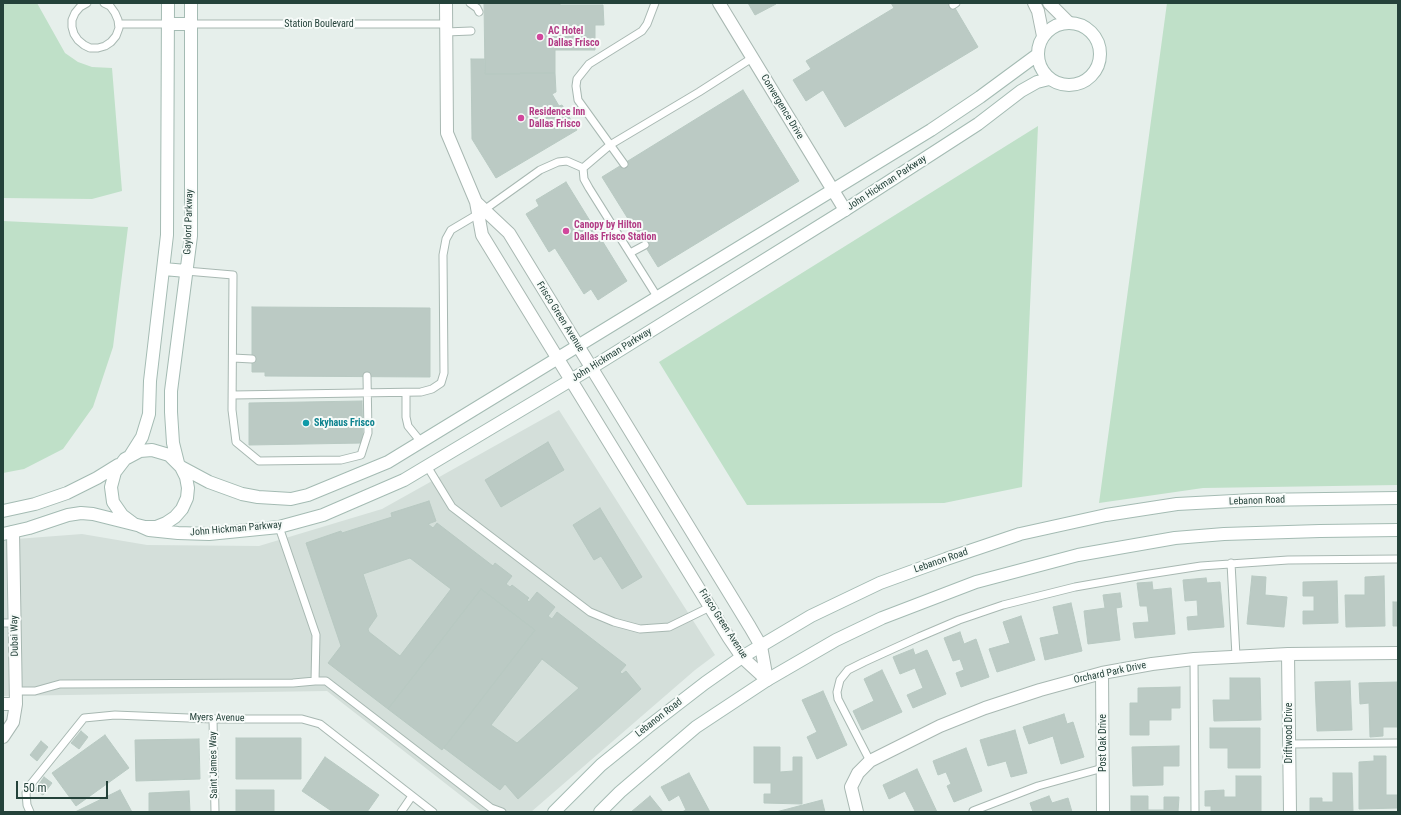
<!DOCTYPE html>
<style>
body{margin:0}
#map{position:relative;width:1401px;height:815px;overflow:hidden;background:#e6efeb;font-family:"Roboto Condensed",sans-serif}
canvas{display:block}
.frame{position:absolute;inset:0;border:4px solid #24423a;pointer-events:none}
.scale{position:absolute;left:16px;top:781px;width:92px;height:18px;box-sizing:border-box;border:2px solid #24423a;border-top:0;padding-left:5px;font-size:12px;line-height:14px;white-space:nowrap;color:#24423a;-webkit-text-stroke:3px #f7fbf9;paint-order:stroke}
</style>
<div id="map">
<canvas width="1401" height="815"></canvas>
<div class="frame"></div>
<div class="scale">50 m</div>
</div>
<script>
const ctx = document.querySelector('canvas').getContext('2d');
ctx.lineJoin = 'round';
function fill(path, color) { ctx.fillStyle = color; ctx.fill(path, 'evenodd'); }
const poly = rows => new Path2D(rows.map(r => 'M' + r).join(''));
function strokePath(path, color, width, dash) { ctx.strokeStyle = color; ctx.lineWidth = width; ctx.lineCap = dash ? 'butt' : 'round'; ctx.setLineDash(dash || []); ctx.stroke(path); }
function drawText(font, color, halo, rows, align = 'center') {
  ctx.font = font + ' "Roboto Condensed",sans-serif'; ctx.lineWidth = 4; ctx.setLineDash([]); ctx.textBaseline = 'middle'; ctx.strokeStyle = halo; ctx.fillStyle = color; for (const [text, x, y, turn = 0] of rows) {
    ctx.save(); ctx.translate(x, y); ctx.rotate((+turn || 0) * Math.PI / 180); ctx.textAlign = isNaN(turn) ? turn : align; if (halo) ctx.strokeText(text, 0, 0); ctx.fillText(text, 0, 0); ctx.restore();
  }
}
fill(poly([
 [559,410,715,655,695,670,531,812,482,812,327,691,3,696,3,540,82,534,147,545,259,546,382,509]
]), '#d4dfda');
fill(poly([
 [3,3,37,3,65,53,78,62,92,67,112,68,122,191,92,199,3,198],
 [1167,3,1398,3,1398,485,1203,488,1099,503],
 [1038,126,1022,487,944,503,747,505,659,362],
 [3,221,128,227,113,347,93,407,63,449,24,469,3,473]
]), '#bfe0c8');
const building = poly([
 [484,3,560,3,560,5,603,5,604,25,595,25,595,50,555,50,555,73,485,74,484,3],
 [748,3,776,3,776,4,755,15,748,3],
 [891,3,952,3,978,47,845,127,823,90,806,101,793,80,811,69,806,61,894,8,891,3],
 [471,59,485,59,485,74,555,73,556,92,552,94,559,106,562,105,577,130,496,178,472,139,471,59],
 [743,90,799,181,658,267,602,177,743,90],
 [566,182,627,281,598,300,591,289,584,294,555,248,549,252,526,214,539,206,536,200,566,182],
 [252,307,430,308,430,377,265,376,265,372,252,372,252,307],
 [362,401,363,443,249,445,249,403,362,401],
 [548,442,564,470,501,507,485,480,548,442],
 [429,501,436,521,428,524,433,528,437,523,493,566,495,563,512,576,506,584,510,587,512,585,529,598,527,600,529,602,537,592,555,607,548,616,552,619,557,612,626,665,620,672,622,674,626,671,641,689,518,799,505,784,500,790,444,748,535,630,481,589,388,709,328,663,341,646,306,543,341,531,342,533,392,517,391,513,429,501],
 [410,558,451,589,400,656,369,632,368,629,377,616,363,574,410,558],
 [542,659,579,688,517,743,491,725,542,659],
 [600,508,642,577,622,589,601,556,594,560,573,525,600,508],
 [1252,576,1266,577,1265,595,1287,597,1284,627,1247,624,1252,576],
 [1384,576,1385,626,1346,627,1345,595,1365,595,1365,577,1384,576],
 [1206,578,1207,583,1220,582,1224,627,1188,630,1187,617,1198,616,1197,600,1185,601,1183,580,1206,578],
 [1337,581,1338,623,1303,624,1303,611,1314,611,1314,596,1303,596,1303,582,1337,581],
 [1152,582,1153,590,1171,588,1175,634,1135,638,1133,623,1149,622,1147,606,1140,606,1137,583,1152,582],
 [481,589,535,630,442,750,388,709,481,589],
 [1120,593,1122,607,1116,608,1120,640,1088,644,1084,611,1105,608,1103,595,1120,593],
 [1393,602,1398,602,1398,626,1393,626,1393,602],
 [1071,603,1082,651,1045,660,1040,638,1059,634,1053,607,1071,603],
 [1021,616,1035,660,997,672,989,649,1010,643,1003,622,1021,616],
 [960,632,964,644,976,639,989,677,961,687,956,673,964,670,960,659,953,661,944,638,960,632],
 [913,649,915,655,927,650,946,694,913,708,907,695,923,688,915,668,900,674,893,657,913,649],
 [882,670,902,712,862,730,853,711,874,701,864,679,882,670],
 [1230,678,1260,678,1261,720,1214,721,1213,700,1230,700,1230,678],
 [1350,681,1352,730,1317,731,1315,682,1350,681],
 [1398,682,1398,727,1383,727,1383,736,1370,737,1369,703,1360,704,1359,683,1398,682],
 [1180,687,1180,708,1171,708,1171,720,1149,720,1149,735,1130,735,1130,703,1138,703,1138,688,1180,687],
 [823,691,847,745,817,759,807,737,817,732,802,700,823,691],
 [1064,714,1067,724,1073,722,1084,757,1061,764,1053,736,1029,744,1023,727,1064,714],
 [1210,728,1260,728,1260,768,1228,768,1228,748,1210,748,1210,728],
 [1015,730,1027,773,1011,777,1006,761,988,766,980,740,1015,730],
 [81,731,88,737,79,749,71,743,81,731],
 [105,735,129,768,76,806,52,773,105,735],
 [236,738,301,738,301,779,236,779,236,738],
 [199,739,200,779,136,781,135,740,199,739],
 [41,741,48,747,37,761,30,755,41,741],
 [1179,746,1179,766,1163,766,1163,785,1133,786,1132,747,1179,746],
 [754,747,780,747,780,772,793,771,793,757,802,757,802,804,764,803,764,794,771,794,771,783,754,783,754,747],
 [966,748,982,791,954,802,947,786,951,784,946,772,938,775,933,761,966,748],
 [1374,756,1386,756,1386,795,1398,795,1398,808,1359,809,1359,762,1374,761,1374,756],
 [325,757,379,795,367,812,333,812,302,791,325,757],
 [917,769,937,812,913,812,915,811,905,791,889,799,883,785,917,769],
 [689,773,710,812,682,812,686,810,679,795,669,801,661,787,689,773],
 [1333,773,1352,773,1353,812,1310,812,1310,798,1322,798,1322,802,1333,802,1333,773],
 [1236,776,1261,776,1261,812,1211,812,1211,806,1205,806,1205,791,1224,790,1224,797,1236,797,1236,776],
 [44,777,52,783,43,795,35,790,44,777],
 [120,790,132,812,75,812,120,790],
 [236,790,274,790,274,812,236,812,236,790],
 [189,791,190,812,149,812,149,793,189,791],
 [650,796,663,812,631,812,650,796],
 [1049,796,1052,803,1068,798,1072,812,1033,812,1030,803,1049,796],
 [1131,796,1148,796,1148,810,1164,810,1164,797,1179,797,1178,812,1131,812,1131,796],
 [822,800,825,812,776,812,822,800]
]);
fill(building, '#bbcac4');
strokePath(building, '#b8c9c2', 1);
const lane = poly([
 [87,3,80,7,75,13,72,20,72,27,74,34,78,40,84,45,90,48,98,48,105,46,111,42,116,36,119,28,118,20,115,13,110,6,104,3],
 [470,3,477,8,479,12],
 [953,5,956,3],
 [119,24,168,24],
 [191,24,446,24],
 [446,32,471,31],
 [624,164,578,100,576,86,577,79,589,64,642,31,647,24,655,3],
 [484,210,540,170,558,162,567,161,583,168],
 [630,253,645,245],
 [186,271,233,275,232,410,236,442,259,461,341,460,361,455,368,433,367,376],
 [658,298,589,188,584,179,583,168,610,145,699,92,752,58],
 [233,358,252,359],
 [406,393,406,417,408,426,421,442],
 [233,395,421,392,432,389,441,383,444,373,443,255,446,239,451,230,478,214],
 [427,466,452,507,590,612,614,622,640,629,669,627,710,607],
 [279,527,316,635,315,681,326,681,491,808,502,812],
 [1231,563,1236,656],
 [3,623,15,623],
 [1194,659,1195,812],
 [16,691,35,691,60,684,293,683,315,681],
 [213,719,215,812],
 [1289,744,1398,743],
 [870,761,838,699,837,692,840,680,848,670,864,662,919,637,959,620,1003,605,1075,587,1143,575,1201,566,1288,560,1398,559],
 [30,812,27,805,26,793,31,784,84,718,115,715,213,719,302,719,320,724,433,812],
 [401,812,412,796],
 [973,812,973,811,1038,786,1103,768]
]);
const street = poly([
 [446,3,447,133,476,202,482,235,729,638,742,657,767,680],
 [719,3,845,210],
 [1034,3,1038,11,1043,36],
 [1049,3,1069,23],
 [476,202,509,233,750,627,761,646,767,680],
 [1288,654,1290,812],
 [1102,673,1103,812],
 [3,704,16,704],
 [3,737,13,722,16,704,13,532],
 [857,812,851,787,858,773,870,761,940,726,985,708,1040,690,1102,673,1152,664,1194,659,1288,654,1398,653]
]);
const secondary = poly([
 '1038 54a31 31 0 1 1 62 0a31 31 0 1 1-62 0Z',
 [168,24,191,24],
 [164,269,186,271],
 [130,456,142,437,149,414,150,381,167,235,168,3],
 [178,463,173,443,171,412,171,391,191,236,191,3],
 [181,467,209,482,242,494,258,497,291,499,308,495,388,462,931,130,980,97,1037,55],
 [3,511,35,504,67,493,97,478,118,465],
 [140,526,149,530,178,533,209,534,279,527,323,515,404,480,591,368,845,210,978,124,1021,91,1037,82,1049,79],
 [3,534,29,528,68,515,81,513,93,514,145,527,156,527,166,523,175,517,182,509,187,498,188,488,186,477,181,467,169,455,152,450,140,451,125,459,115,472,111,487,113,502,122,515,134,524],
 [554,812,601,765,648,727,705,683,742,657,811,616,880,583,946,559,1020,534,1106,515,1177,504,1253,500,1398,498],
 [600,812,620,792,696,727,767,680,836,640,882,618,976,582,1078,555,1175,538,1224,534,1320,531,1398,530]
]);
strokePath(lane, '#a8b8b2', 9);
strokePath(street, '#a8b8b2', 14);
strokePath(secondary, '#a4bbb3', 14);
strokePath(lane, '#fff', 7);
strokePath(street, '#fff', 12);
strokePath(secondary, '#fff', 12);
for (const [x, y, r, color] of [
 [540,37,4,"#d1479c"],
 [521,118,4,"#d1479c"],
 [566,231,4,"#d1479c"],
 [306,423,4,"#0f9aa8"]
]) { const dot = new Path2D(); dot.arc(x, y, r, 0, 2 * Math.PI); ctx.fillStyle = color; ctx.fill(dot); strokePath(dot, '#f7fbf9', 1.5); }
drawText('10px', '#24423a', '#f7fbf9', [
 ["Station Boulevard",319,24],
 ["Convergence Drive",782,107,59],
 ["John Hickman Parkway",887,183,-33],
 ["Gaylord Parkway",189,222,-88],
 ["Frisco Green Avenue",560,317,58],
 ["John Hickman Parkway",612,355,-32],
 ["Lebanon Road",1257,501,-2],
 ["John Hickman Parkway",236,529,-5],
 ["Lebanon Road",941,561,-19],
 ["Frisco Green Avenue",723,624,57],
 ["Dubai Way",15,636,-91],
 ["Orchard Park Drive",1110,673,-12],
 ["Myers Avenue",217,718,1],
 ["Lebanon Road",659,718,-38],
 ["Driftwood Drive",1289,733,-90],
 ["Post Oak Drive",1103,743,-90],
 ["Saint James Way",214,765,-91]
]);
drawText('bold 10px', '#b23c85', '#f7fbf9', [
 ["AC Hotel",548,31],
 ["Dallas Frisco",548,43],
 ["Residence Inn",529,112],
 ["Dallas Frisco",529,124],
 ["Canopy by Hilton",574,225],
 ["Dallas Frisco Station",574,237]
], 'left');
drawText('bold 10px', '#0d838f', '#f7fbf9', [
 ["Skyhaus Frisco",314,423]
], 'left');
</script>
